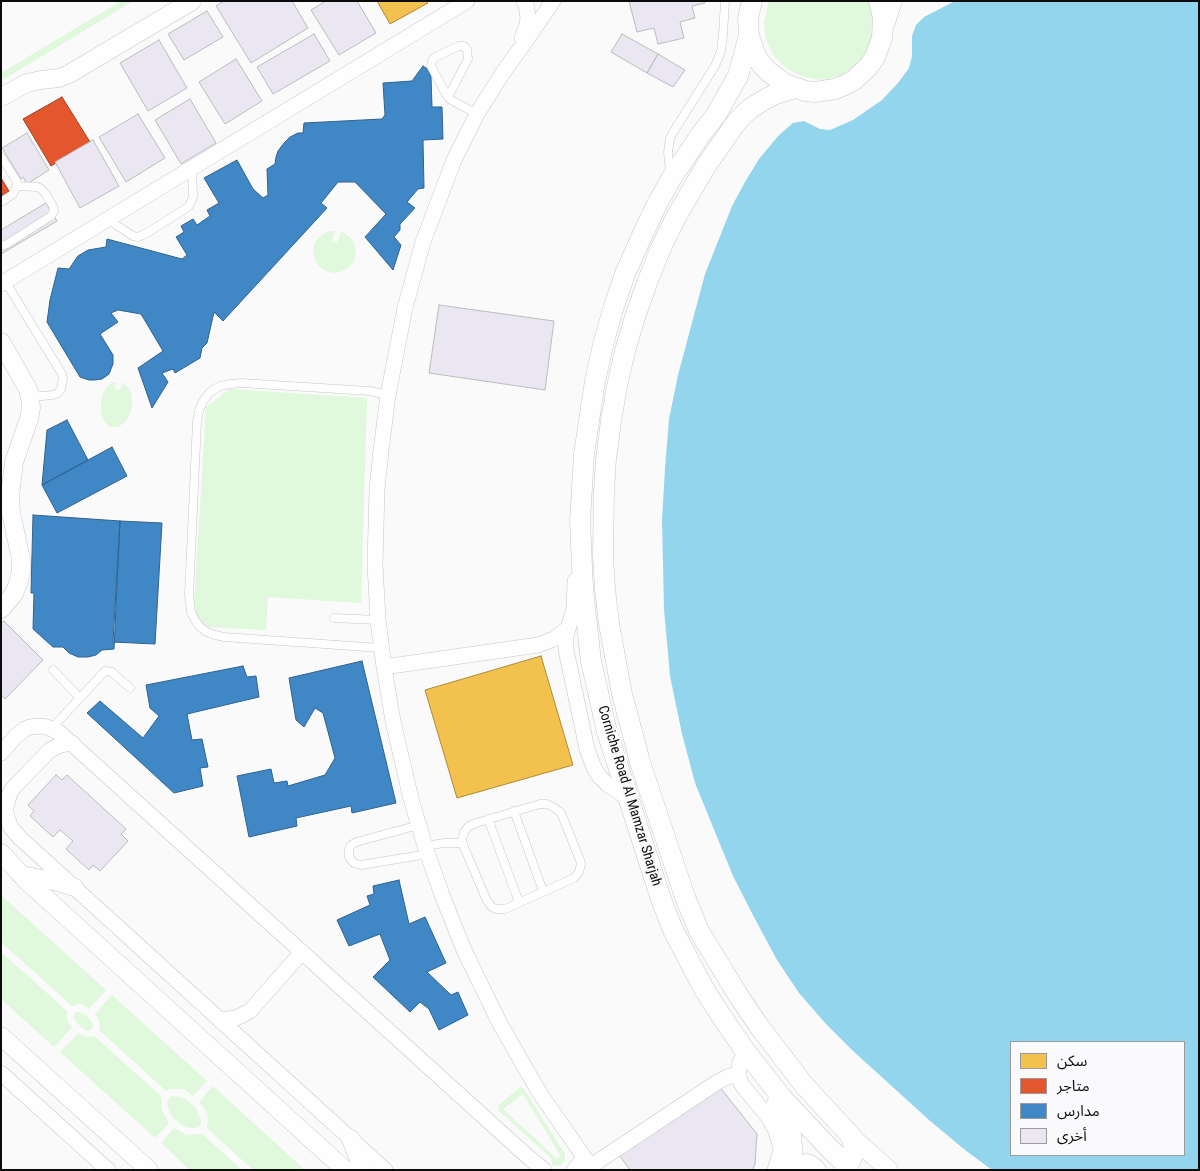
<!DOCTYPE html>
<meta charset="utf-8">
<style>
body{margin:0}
#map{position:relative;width:1200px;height:1171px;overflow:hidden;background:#fafafb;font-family:"Roboto Condensed","Noto Sans Arabic",sans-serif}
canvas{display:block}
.frame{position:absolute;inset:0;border:2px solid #0c0b0c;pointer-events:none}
.legend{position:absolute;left:1010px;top:1041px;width:175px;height:115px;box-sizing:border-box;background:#faf9fc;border:1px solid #9b9a9c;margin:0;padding:6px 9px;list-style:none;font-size:15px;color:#0c0b0c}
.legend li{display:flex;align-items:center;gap:10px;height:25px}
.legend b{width:25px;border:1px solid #9b9a9c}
</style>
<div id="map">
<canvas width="1200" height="1171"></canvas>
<div class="frame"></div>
<ul class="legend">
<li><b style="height:14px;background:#f2c14e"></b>سكن</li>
<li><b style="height:14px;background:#e4572e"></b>متاجر</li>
<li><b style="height:14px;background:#3f88c5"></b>مدارس</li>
<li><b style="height:14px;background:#eae6f2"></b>أخرى</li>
</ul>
</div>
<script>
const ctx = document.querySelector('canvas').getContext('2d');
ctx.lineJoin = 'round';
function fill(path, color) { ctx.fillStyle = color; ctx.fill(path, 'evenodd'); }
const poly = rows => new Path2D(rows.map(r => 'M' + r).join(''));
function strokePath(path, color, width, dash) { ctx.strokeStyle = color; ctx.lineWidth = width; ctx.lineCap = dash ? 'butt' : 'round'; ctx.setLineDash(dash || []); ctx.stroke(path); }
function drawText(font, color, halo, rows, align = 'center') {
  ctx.font = font + ' "Roboto Condensed",sans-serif'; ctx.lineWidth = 5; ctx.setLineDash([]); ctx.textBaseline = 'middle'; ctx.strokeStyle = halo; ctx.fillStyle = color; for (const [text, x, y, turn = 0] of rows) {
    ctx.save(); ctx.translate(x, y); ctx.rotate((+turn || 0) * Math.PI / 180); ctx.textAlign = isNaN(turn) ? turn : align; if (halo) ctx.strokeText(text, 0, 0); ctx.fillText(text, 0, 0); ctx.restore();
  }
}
fill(poly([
 [121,1,133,1,1,81,1,73],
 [769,1,871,1,876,17,875,36,868,53,856,67,840,76,822,80,804,77,787,69,774,56,766,40,764,22],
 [331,231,335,231,332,242,337,243,341,232,344,233,350,237,354,243,356,250,355,257,352,264,347,269,340,272,333,273,326,271,321,268,316,262,314,256,313,249,315,243,319,237,325,233],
 [116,382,115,389,120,390,122,382,127,386,131,392,132,399,132,407,129,417,123,424,117,427,110,427,104,421,101,413,101,403,102,395,106,388,110,384],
 [230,389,367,398,361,603,268,597,266,630,207,627,201,622,196,614,194,604,206,407],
 [2,896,106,990,89,1009,83,1005,79,1004,72,1006,1,942,1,899],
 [1,952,67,1011,67,1020,72,1027,54,1047,1,999],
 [112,995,207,1081,193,1096,185,1090,180,1089,170,1089,166,1091,99,1030,100,1023,97,1017,95,1014],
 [76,1012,79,1012,87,1016,93,1025,92,1029,88,1031,82,1028,77,1023,73,1016],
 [78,1033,87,1037,94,1036,161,1096,162,1110,169,1123,155,1138,60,1052],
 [213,1086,305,1170,253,1170,207,1128,208,1119,207,1114,205,1109,199,1102],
 [520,1087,524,1088,525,1090,544,1121,565,1154,565,1161,559,1166,552,1165,551,1158,498,1110,499,1105],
 [523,1094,560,1155,559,1158,555,1157,503,1109],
 [172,1096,184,1098,195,1107,201,1120,201,1123,199,1127,194,1128,186,1127,179,1123,173,1118,169,1111,167,1103,168,1099],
 [174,1128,187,1135,202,1134,242,1170,190,1170,161,1143]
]), '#e0f8db');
fill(poly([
 [955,1,1199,1,1199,1170,992,1170,965,1150,929,1120,852,1050,826,1024,799,993,777,960,755,919,733,876,695,783,682,734,670,676,664,609,662,520,665,468,669,419,678,375,705,274,732,206,745,182,759,159,779,135,793,123,804,121,820,129,830,130,853,120,882,100,898,83,909,68,912,56,912,36,916,25,924,17],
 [1011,1042,1184,1042,1184,1155,1011,1155]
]), '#94d5ee');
const homes = poly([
 [377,1,426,1,428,3,390,24,377,1],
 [541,656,573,765,457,798,425,690,541,656]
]);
fill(homes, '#f2c14e');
strokePath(homes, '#ad8a3a', 1);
const shops = poly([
 [62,97,90,142,51,166,23,119,62,97],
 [1,178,9,191,1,196,1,178]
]);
fill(shops, '#e4572e');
strokePath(shops, '#a34024', 1);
const schools = poly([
 [423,66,429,70,431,77,432,107,442,107,443,139,423,140,424,188,418,189,407,202,415,208,400,224,400,230,394,237,401,245,393,270,365,237,386,214,355,182,338,182,321,203,327,208,223,321,214,312,207,343,202,348,200,358,175,373,173,369,162,373,168,382,152,408,138,368,163,351,141,314,118,310,111,313,118,322,100,334,113,355,113,364,109,374,102,379,95,380,89,380,80,377,47,322,50,300,58,268,69,269,78,256,88,250,106,247,107,239,182,259,187,255,176,237,184,232,181,226,193,219,197,225,210,216,207,210,219,203,204,178,237,160,253,189,263,198,268,195,267,169,275,164,276,157,278,151,284,143,290,137,298,133,303,133,304,123,382,119,385,115,383,83,412,81,423,66],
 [67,420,88,460,42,485,47,430,67,420],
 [112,447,127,476,57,513,42,485,112,447],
 [33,515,120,521,114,649,102,650,96,655,88,657,78,657,69,653,63,647,53,647,33,629,34,593,31,593,33,515],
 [120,521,162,523,155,644,113,642,120,521],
 [362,661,396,803,352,813,351,806,296,818,297,826,249,837,237,776,271,769,274,783,287,781,288,786,325,775,335,758,323,713,315,708,304,727,296,720,289,678,362,661],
 [243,666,247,677,256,676,259,697,187,714,192,740,202,739,208,767,200,768,203,786,174,793,87,713,100,701,143,738,159,716,150,708,146,685,243,666],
 [399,880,409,924,425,917,446,963,427,972,451,995,458,992,468,1015,439,1030,429,1009,420,1002,410,1012,373,977,390,960,380,934,349,946,337,920,370,905,367,896,374,894,373,886,399,880]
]);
fill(schools, '#3f88c5');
strokePath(schools, '#30628e', 1);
const building = poly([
 [224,1,292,1,308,28,251,63,216,6,224,1],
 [326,1,357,1,376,33,339,55,311,10,326,1],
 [629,1,704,1,705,3,692,6,695,18,680,22,684,38,658,44,654,28,637,32,629,1],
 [207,11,223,37,184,60,168,34,207,11],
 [314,34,330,61,273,94,257,67,314,34],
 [622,34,658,54,647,73,611,52,622,34],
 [159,40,187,88,148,111,120,63,159,40],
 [658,54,685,70,673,87,647,73,658,54],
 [236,59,262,101,225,124,199,82,236,59],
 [190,99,216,143,181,164,155,120,190,99],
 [138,114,165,158,126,182,99,137,138,114],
 [27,133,49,170,27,184,23,177,21,179,2,148,27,133],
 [93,140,119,186,80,208,55,162,93,140],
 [46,203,57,221,1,254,1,230,46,203],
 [439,305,554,321,545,390,429,373,439,305],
 [4,621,43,660,5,699,1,695,1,624,4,621],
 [56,775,62,780,67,775,126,829,121,834,128,841,100,871,93,865,89,870,66,849,73,841,60,830,53,837,30,816,34,811,28,805,56,775],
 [719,1086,757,1134,755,1165,752,1170,630,1170,619,1155,719,1086]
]);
fill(building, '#eae6f2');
strokePath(building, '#bcbcbd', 1);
const service = poly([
 [448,97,468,59,467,50,464,46,459,46,435,57,432,61,431,66,446,94,448,97,451,100,455,102,477,114],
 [1,157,16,180,17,186,14,192,12,195,1,202],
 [670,172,668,152,670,138,677,126,715,66,721,51,723,35,725,1],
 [107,219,133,236,138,237,147,233,185,209,189,206,193,197,192,168],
 [1,246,7,244,51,216,54,211,53,206,45,193,40,188,37,187,17,186],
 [5,281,62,374,63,379,61,389,58,393,53,395,30,397],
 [334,618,378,620],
 [381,648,224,637,215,635,207,632,200,627,195,620,191,612,189,595,197,422,199,411,203,401,210,392,220,386,231,384,242,383,370,391,388,395],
 [53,670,80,698],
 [52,728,105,671,112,672,130,688],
 [540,804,547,804,555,808,561,813,580,860,581,864,579,872,574,878,505,909,496,909,492,907,487,901,464,847,462,840,464,832,469,826,476,823,540,804],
 [514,811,543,891],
 [488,819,519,902],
 [419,825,356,842,350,846,349,850,349,857,354,863,361,865,428,854],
 [425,846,444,843,462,843]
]);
const minor = poly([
 [553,1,523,45,502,74,477,114,454,160,423,242,405,308,388,395,381,451,377,489,375,564,378,620,384,667,393,721,411,799,425,846,442,895,464,950,499,1022,539,1092,593,1170],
 [522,38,527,25,528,18,526,4,524,1],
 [1,284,467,1],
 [575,581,574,608,566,636,566,650,587,749,594,768,600,777,607,784,630,800],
 [384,667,538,645,554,639,567,629],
 [72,743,60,745,50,750,14,787,10,793,6,807,6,814,11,828,21,839,385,1170],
 [1,753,16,736,25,729,30,727,41,726,47,727,60,733,527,1156,544,1170],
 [220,1020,236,1018,250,1011,302,952],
 [746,1052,740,1062,738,1074,740,1080,742,1085,769,1118,776,1131,780,1145,780,1153,775,1170],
 [1,1073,108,1170],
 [591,1166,716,1083,727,1077,738,1074],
 [574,1170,584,1158]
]);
const tertiary = poly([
 [884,28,893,1],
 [1,97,27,83,41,80,59,78,69,74,192,1],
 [1,342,28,389,30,397,31,408,29,419,14,462,10,496,11,513,21,559,21,572,18,584,13,595,1,609],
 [1,853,28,882,345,1170],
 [21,875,54,881,74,887],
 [1,1036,149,1170],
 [851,1136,889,1170],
 [351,1139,363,1170]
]);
const secondary = poly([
 [752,1,748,18,749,36,756,56,762,65,769,72,785,84,805,91,815,92,835,89,845,85,854,80,869,66,875,57,882,38,883,18,879,1],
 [749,36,738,76,716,115,701,134,671,179,656,206,640,240,625,274,613,309,603,345,595,381,584,454,580,521,583,589,591,661,607,732,661,899,673,930,704,989,722,1017,746,1052,783,1099,830,1149,848,1166],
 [795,88,773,95,764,100,751,108,741,117,733,127,706,166,676,217,660,250,647,283,635,317,625,351,617,386,611,421,606,459,604,491,603,556,605,589,609,624,622,694,640,762,685,897,699,931,738,995,759,1026,803,1084,851,1136,854,1148,853,1154,851,1160,845,1170],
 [777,1103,786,1118,791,1133,792,1149,792,1157,788,1170],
 [791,1170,798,1166,807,1164,811,1166,816,1170]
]);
strokePath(service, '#c6c6c7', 9);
strokePath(minor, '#c6c6c7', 16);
strokePath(tertiary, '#c6c6c7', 19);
strokePath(secondary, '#c6c6c7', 21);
strokePath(service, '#fefefe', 8);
strokePath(minor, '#fefefe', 15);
strokePath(tertiary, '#fefefe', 18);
strokePath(secondary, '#fefefe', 20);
drawText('14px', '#0c0b0c', '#faf9fc', [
 ["Corniche Road Al Mamzar Sharjah",629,796,73]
]);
</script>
